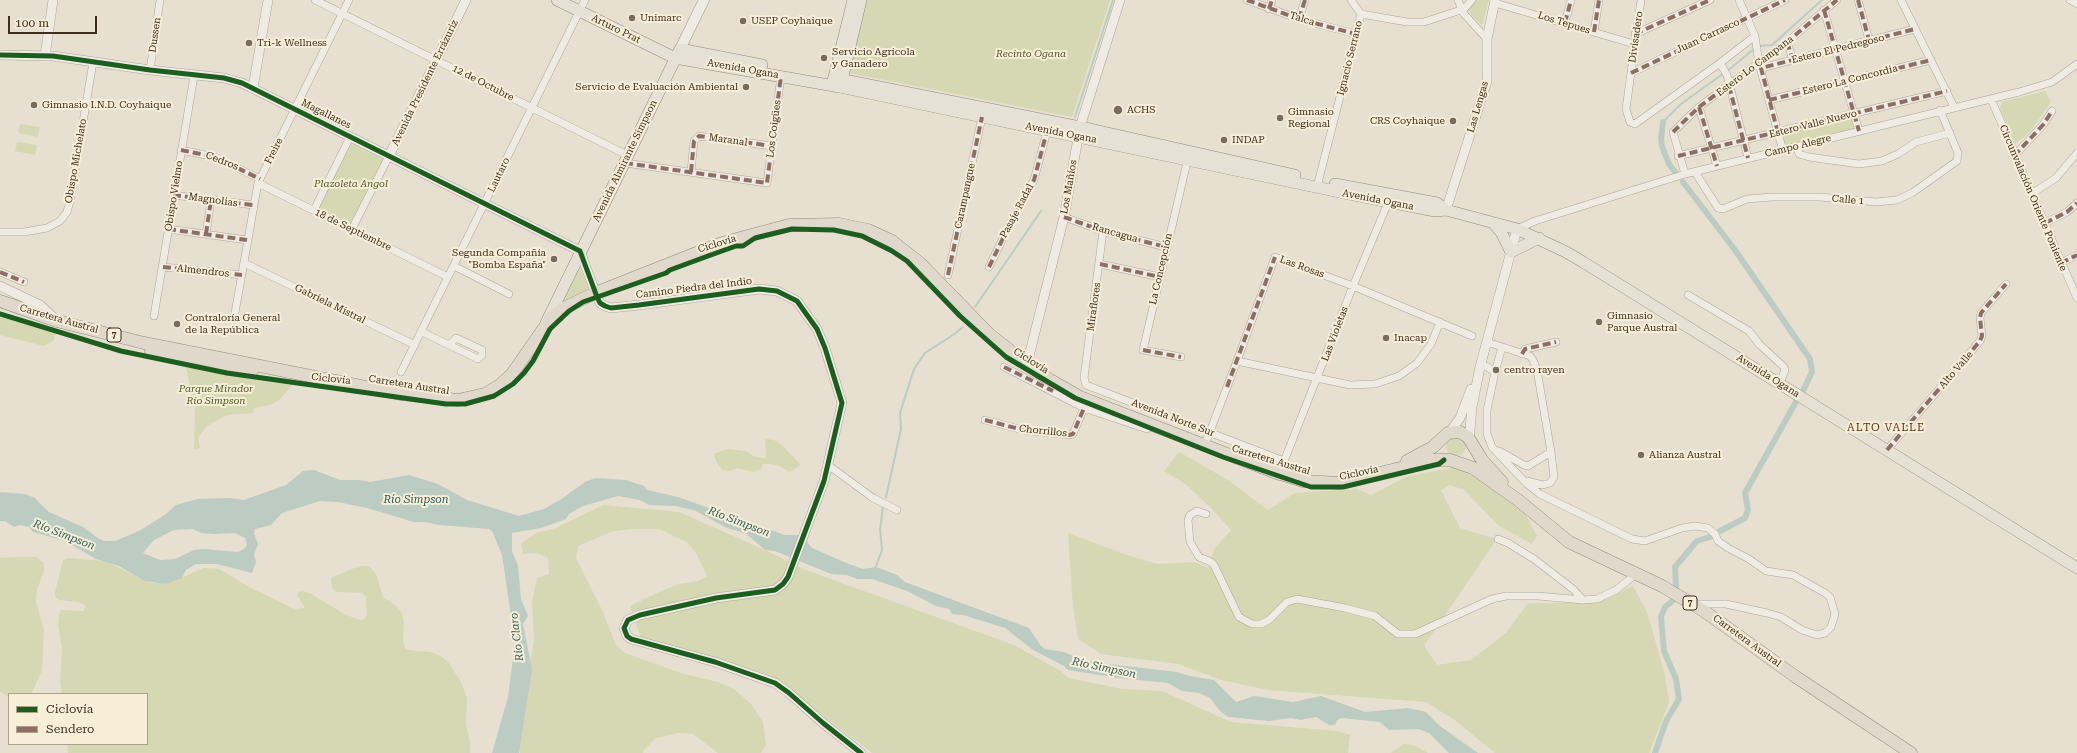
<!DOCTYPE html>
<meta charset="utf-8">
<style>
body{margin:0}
#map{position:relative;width:2077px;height:753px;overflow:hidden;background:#e7e0d1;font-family:"Roboto Serif",serif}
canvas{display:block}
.legend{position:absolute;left:8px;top:693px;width:140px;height:52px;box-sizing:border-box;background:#f7eed8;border:1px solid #ada18e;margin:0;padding:5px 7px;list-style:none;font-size:12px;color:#3d2e20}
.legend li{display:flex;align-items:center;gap:8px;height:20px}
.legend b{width:20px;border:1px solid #ada18e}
.scale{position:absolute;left:8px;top:16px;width:89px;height:18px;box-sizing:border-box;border:2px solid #3d2e20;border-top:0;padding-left:5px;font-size:12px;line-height:14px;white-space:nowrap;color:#3d2e20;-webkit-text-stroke:3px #f7eed8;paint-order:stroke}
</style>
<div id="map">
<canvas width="2077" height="753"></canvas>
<ul class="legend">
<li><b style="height:5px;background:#1b5e20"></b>Ciclovía</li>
<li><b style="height:5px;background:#8d6e63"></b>Sendero</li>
</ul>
<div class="scale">100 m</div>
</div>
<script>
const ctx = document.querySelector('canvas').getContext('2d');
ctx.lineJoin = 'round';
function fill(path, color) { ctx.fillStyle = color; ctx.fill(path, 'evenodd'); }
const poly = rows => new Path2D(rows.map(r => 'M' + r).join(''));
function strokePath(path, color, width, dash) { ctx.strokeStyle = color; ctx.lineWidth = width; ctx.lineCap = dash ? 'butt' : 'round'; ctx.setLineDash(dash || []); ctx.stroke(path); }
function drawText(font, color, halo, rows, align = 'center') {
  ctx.font = font + ' "Roboto Serif",serif'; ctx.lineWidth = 4; ctx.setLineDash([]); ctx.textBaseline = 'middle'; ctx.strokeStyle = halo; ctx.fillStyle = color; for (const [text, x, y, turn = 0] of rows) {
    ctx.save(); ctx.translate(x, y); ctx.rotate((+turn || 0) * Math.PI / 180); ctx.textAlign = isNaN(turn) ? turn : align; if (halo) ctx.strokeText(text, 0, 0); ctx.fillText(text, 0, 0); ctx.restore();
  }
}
fill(poly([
 [867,0,1110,0,1072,117,849,73],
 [1474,0,1489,0,1482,25,1472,16,1468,8],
 [2045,91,2051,102,2030,132,2015,144,2000,108,2002,102],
 [1851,116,1855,129,1785,147,1781,135],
 [20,124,40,127,38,137,18,133],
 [17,142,37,145,35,155,15,151],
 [349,142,385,160,354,225,317,208],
 [579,267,588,286,587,291,561,304],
 [0,313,56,331,54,340,44,346,0,335],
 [185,365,227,373,294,383,280,399,271,405,254,408,253,413,227,415,207,426,198,438,200,448,196,449,194,448,195,404],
 '1446 446a10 10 0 1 1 20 0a10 10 0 1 1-20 0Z',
 [765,439,774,440,782,445,801,465,790,472,777,465,769,464,763,464,761,469,753,472,738,468,729,471,722,470,715,459,714,454,727,449,746,451,755,457,766,458],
 [1179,452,1228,480,1268,510,1295,493,1357,489,1371,495,1408,476,1456,467,1483,481,1526,515,1537,536,1532,544,1499,526,1464,490,1450,485,1441,490,1460,528,1497,539,1424,646,1437,665,1471,660,1506,633,1528,603,1586,603,1605,600,1633,586,1647,612,1665,675,1669,702,1649,753,1495,753,1456,721,1426,702,1268,690,1221,680,1178,664,1101,654,1078,639,1073,608,1068,533,1124,554,1157,564,1195,562,1208,568,1214,549,1231,530,1210,507,1184,483,1164,471],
 [603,505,679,512,765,550,803,569,1014,645,1059,670,1069,678,1122,689,1162,691,1231,722,1337,731,1350,735,1348,753,872,753,784,686,641,638,630,606,659,592,679,584,698,581,707,576,696,553,687,542,659,529,635,529,613,531,578,546,576,558,603,612,616,645,625,653,681,673,718,682,734,689,751,704,763,722,766,745,761,753,718,753,693,734,678,733,656,738,643,751,643,753,520,753,517,740,534,641,532,602,537,578,549,574,548,558,536,553,523,554,521,544,536,533,554,529],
 [16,557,36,557,44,563,44,572,37,589,36,601,44,630,42,670,34,688,31,694,9,694,9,697,0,692,0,558],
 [68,558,105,561,151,583,172,582,204,568,219,569,253,589,295,609,305,608,297,595,300,591,310,593,344,614,360,620,365,619,367,615,366,597,362,593,337,592,332,588,331,578,359,566,369,566,376,574,383,597,395,605,402,613,404,623,403,641,405,648,409,650,431,652,441,656,449,663,462,684,467,698,466,724,470,742,470,753,68,753,67,744,147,744,147,694,62,694,60,681,62,648,58,625,59,615,61,610,83,611,86,606,78,602,59,600,55,597,55,592,63,560],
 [1403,744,1414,745,1428,753,1391,753]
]), '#d6d7b3');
fill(poly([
 [314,470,340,480,359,480,370,482,409,475,438,484,467,500,519,516,544,509,563,498,585,482,595,478,626,480,644,486,647,490,678,497,785,535,801,535,812,548,844,562,863,569,876,567,897,575,905,582,1029,628,1041,646,1045,649,1064,652,1080,659,1100,663,1176,672,1190,676,1214,680,1236,702,1254,696,1293,702,1321,696,1365,712,1408,708,1426,712,1440,726,1478,753,1449,753,1429,733,1418,729,1389,730,1380,722,1342,718,1337,720,1335,725,1329,725,1316,717,1301,720,1291,718,1269,721,1228,717,1220,711,1210,698,1199,693,1182,691,1168,683,1119,678,1068,670,1064,666,1033,650,1005,628,963,615,952,614,949,609,936,606,907,591,872,579,857,579,847,575,831,574,775,551,765,550,745,533,727,528,696,511,676,506,649,505,640,500,618,496,583,506,569,514,566,519,541,528,512,533,512,551,518,566,521,599,528,616,523,624,532,669,519,753,492,753,508,697,515,643,502,555,492,531,489,529,439,525,425,522,414,522,367,508,337,502,320,501,282,513,271,525,255,529,254,534,258,544,254,555,256,562,252,573,217,564,196,564,186,570,182,578,166,584,145,581,119,566,96,559,65,541,33,532,29,527,20,525,14,527,5,521,0,521,0,492,25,494,35,498,49,512,83,527,98,538,104,541,115,541,141,530,166,514,176,505,198,499,229,498,244,500,286,485,303,471],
 [192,529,202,533,213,534,235,533,245,538,247,545,244,549,238,552,205,549,194,550,175,559,160,560,143,553,154,540,174,530]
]), '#bcccc2');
strokePath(poly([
 [1759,46,1772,45,1822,0],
 [1075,117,1113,0],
 [1663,122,1681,104,1731,68,1755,48],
 [975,307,1041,211],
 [886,497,901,429,900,413,914,369,925,353,953,335,963,327],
 [875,569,882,550,880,530,883,507]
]), '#bcccc2', 2);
strokePath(poly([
 [1663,122,1661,139,1662,146,1669,164,1676,173],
 [1683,182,1735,250,1810,359,1812,372,1803,391],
 [1720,531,1745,518,1748,510,1745,493,1797,400],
 [1676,588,1675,567,1697,541,1710,537],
 [1655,753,1666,721,1679,699,1676,679,1664,651,1661,617,1665,607,1675,599]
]), '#bcccc2', 6);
const minor = poly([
 [315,0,629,156],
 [1247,0,1299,19,1352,33,1356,37],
 [1458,0,1464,14,1487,39],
 [1641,0,1626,109,1630,122,1635,124,1720,63,1727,75,1748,158],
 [1739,0,1755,36,1759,64,1783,151],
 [1858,0,1869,40],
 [1901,0,1954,107],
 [2070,0,2077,4],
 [1495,3,1634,44],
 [1269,9,1272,0],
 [1824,10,1859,131],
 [1361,14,1407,22,1424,22,1464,9,1472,0],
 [1299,19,1305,0],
 [1565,23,1571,0],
 [1594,32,1599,0],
 [1635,34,1710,0],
 [1787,42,1793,60],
 [1720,63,1755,36],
 [1761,68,1915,29],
 [150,70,160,0],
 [1631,73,1785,0],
 [1991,99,2077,298],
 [1769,100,1931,60],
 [1699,107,1717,166],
 [1797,147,1799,154,1809,157,1859,164,1882,161,1898,154,1916,142,1950,133],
 [181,150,215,157,260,179],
 [1678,156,1947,91],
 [2014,156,2043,125,2052,111],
 [625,163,767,183,781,76],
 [691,172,694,141,699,136,772,146],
 [1695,172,1718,208,1723,209,1747,199,1772,197,1820,197,1876,202,1897,200,1912,193,1957,161,1958,153,1940,110],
 [1685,174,1673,132,1699,107,1787,42,1837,0],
 [258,183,448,277],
 [1317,187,1361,14,1351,0],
 [2031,194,2056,178,2077,153],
 [173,195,253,205],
 [314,210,350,137],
 [1064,217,1103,231,1166,247],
 [2045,223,2067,212,2077,203],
 [168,229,247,240],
 [352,229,389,156],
 [1517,229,1535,221,1685,174,2019,92,2052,82,2077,64],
 [1103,231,1084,378,1086,385,1284,461],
 [0,232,24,232,47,228,60,221,67,212,70,201,93,62],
 [206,234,211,200],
 [244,263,415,345],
 [2061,263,2077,255],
 [1100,264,1160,277],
 [454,266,509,294],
 [163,267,242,275],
 [989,267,1009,226,1034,180,1047,131],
 [0,272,24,282],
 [948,275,982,117],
 [1688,295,1749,331,1759,344,1784,367,1785,370,1780,383],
 [235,313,258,183,349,0],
 [154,316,194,76],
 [422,332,449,345,478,359,482,355,482,350,456,338,449,345],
 [1487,342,1530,356,1533,360,1537,370,1551,452,1554,477,1550,483,1543,485,1527,481],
 [1502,347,1495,372,1487,410,1487,434,1492,447,1527,484,1540,494,1632,539,1645,541,1682,528,1695,526,1708,528,1715,534,1718,541,1728,548,1749,559,1766,571,1793,575,1825,593,1830,597,1835,614,1831,627,1825,633,1817,635,1802,630,1781,617,1767,613,1726,604,1694,604],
 [1522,354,1525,349,1556,342],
 [1181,357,1143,350,1188,158],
 [1237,361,1350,385,1375,384,1399,376,1417,363,1431,344,1440,322],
 [1481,363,1495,372],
 [1004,367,1084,408,1147,429],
 [401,372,585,0],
 [985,420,1023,430,1069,435,1073,434,1084,408],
 [1204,447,1237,361,1275,257,1353,286,1472,336],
 [1887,450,1980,341,1982,336,1980,318,1981,313,2006,284],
 [1499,451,1524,465,1528,466,1551,452],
 [828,465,873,498,897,510],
 [1279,474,1353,286,1390,198],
 [1206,514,1197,511,1190,515,1188,520,1190,542,1199,557,1211,562,1214,565,1239,617,1252,624,1261,624,1269,620,1287,602,1297,599,1345,608,1375,616,1398,634,1415,634,1492,599,1506,596,1538,596,1583,600,1597,599,1616,590,1636,574],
 [1498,539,1508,543,1534,559,1573,589,1583,600]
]);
const tertiary = poly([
 [0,55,53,56,150,70,224,78,242,83,580,251,597,297,600,303,605,306,611,308,639,305,759,289,777,291,797,301,817,329,825,348,842,403,824,481,788,577,783,584,775,590,716,598,640,615,628,620,624,628,627,636,631,639,715,662,775,683,789,693,823,723,861,753],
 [45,56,53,0],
 [253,88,268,0],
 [389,156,466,0],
 [1446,210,1487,81,1487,39,1495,0],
 [0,286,40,305,55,319],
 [1027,364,1064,217,1080,127,1120,0],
 [1450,432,1460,418,1471,389],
 [1469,440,1472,407,1480,367,1517,229]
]);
const secondary = poly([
 [680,49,704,0]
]);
const primary = poly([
 [557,0,675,58,840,87,1349,194,1435,211,1446,210,1517,229,1566,252,1583,262,2077,568],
 [834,78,1090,129,1295,175],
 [842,80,861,0],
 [832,85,853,0],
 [1335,184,1437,203,1446,210],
 [1493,223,1501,232,1511,252,1539,238],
 [546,323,680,49,762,65]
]);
const trunk = poly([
 [0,301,57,321,144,343,401,394,458,400,485,394,500,385,512,374,551,318,566,307,595,293,719,244,744,237,789,225,839,224,868,230,892,241,920,263,989,334,1027,364,1050,380,1080,397,1279,474],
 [151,352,187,360,252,371],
 [1407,461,1433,447,1448,433,1460,432,1468,437,1482,460,1502,482],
 [1272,471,1303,481,1339,483,1433,460,1450,460,1473,468,1518,500,1569,542,1662,586,1704,611,1796,677,1911,753]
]);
strokePath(minor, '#ada599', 8);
strokePath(tertiary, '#ada599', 10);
strokePath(secondary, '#9c958a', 11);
strokePath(primary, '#928b80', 12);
strokePath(trunk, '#928b80', 13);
strokePath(minor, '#efebe3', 7);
strokePath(tertiary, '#efebe3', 9);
strokePath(secondary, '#efebe3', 10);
strokePath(primary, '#e6e1d4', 11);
strokePath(trunk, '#e0d9cb', 12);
strokePath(poly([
 [1247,0,1299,19,1352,33,1356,37],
 [1858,0,1869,40],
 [1269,9,1272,0],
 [1824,10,1859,131],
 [1299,19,1305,0],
 [1565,23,1571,0],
 [1594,32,1599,0],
 [1635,34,1710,0],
 [1787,42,1793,60],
 [1631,73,1785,0],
 [1729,86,1748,158],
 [1769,100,1931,60],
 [1699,107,1717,166],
 [1673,132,1699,107,1787,42,1837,0],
 [1778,133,1761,68,1915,29],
 [181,150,215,157,260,179],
 [1678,156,1947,91],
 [2014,156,2043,125,2052,111],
 [625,163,767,183,781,76],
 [691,172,694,141,699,136,772,146],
 [173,195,253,205],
 [1064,217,1103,231,1166,247],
 [2045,223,2067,212,2077,203],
 [168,229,247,240],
 [206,234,211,200],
 [2061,263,2077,255],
 [1100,264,1160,277],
 [163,267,242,275],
 [989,267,1009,226,1034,180,1047,131],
 [0,272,24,282],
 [948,275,982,117],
 [1143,350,1181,357],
 [1522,354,1525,349,1556,342],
 [1004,367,1053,391],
 [1227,387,1275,257],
 [985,420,1023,430,1069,435,1073,434,1084,408],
 [1887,450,1980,341,1982,336,1980,318,1981,313,2006,284]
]), '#8d6e63', 4, [8, 4]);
strokePath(poly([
 [0,55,53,56,150,70,224,78,242,83,580,251,597,297,600,303,605,306,611,308,639,305,759,289,777,291,797,301,817,329,825,348,842,403,824,481,788,577,783,584,775,590,716,598,640,615,628,620,624,628,627,636,631,639,715,662,775,683,789,693,823,723,861,753],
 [0,314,121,351,227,373,446,404,465,404,494,396,513,384,524,373,533,361,550,329,569,311,583,302,666,273,670,270,708,256,736,246,743,246,755,238,792,229,834,230,862,236,892,251,907,261,960,316,1006,357,1075,398,1223,457,1311,487,1343,487,1439,464,1444,460]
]), '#1b5e20', 5);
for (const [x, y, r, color] of [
 [632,18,4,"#786c5e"],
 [743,21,4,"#786c5e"],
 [249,43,4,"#786c5e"],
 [824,58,4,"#786c5e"],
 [746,87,4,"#786c5e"],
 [34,105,4,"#786c5e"],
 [1118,110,5,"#786c5e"],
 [1280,118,4,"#786c5e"],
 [1453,121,4,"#786c5e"],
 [1224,140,4,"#786c5e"],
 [554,259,4,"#786c5e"],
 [1599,322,4,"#786c5e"],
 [177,324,4,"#786c5e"],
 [1386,338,4,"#786c5e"],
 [1496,370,4,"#786c5e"],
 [1641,455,4,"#786c5e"]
]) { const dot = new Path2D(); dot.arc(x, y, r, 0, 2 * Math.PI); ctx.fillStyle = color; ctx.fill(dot); strokePath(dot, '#f7eed8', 1.5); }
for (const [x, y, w] of [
 [114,335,14],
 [1690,603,14]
]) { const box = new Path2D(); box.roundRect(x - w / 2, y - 7, w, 14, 3); ctx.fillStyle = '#f7eed8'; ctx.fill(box); strokePath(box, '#3d2e20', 1); }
drawText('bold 9px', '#3d2e20', null, [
 ["7",114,335],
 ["7",1690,603]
]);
drawText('10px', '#3d2e20', '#f7eed8', [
 ["Unimarc",640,18],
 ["USEP Coyhaique",751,21],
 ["Tri-k Wellness",257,43],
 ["Servicio Agrícola",832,52],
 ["y Ganadero",832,64],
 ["Servicio de Evaluación Ambiental",738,87,"right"],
 ["Gimnasio I.N.D. Coyhaique",42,105],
 ["ACHS",1127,110],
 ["Gimnasio",1288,112],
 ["Regional",1288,124],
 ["CRS Coyhaique",1445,121,"right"],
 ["INDAP",1232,140],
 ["Segunda Compañía",546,253,"right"],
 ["\"Bomba España\"",546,265,"right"],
 ["Gimnasio",1607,316],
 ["Parque Austral",1607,328],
 ["Contraloría General",185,318],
 ["de la República",185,330],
 ["Inacap",1394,338],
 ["centro rayen",1504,370],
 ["Alianza Austral",1649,455]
], 'left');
drawText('10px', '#3d2e20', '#f7eed8', [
 ["Talca",1302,19,17],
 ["Los Tepues",1564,23,17],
 ["Arturo Prat",616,29,26],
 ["Dussen",155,35,-82],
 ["Juan Carrasco",1708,36,-25],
 ["Divisadero",1636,37,-82],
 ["Estero El Pedregoso",1838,49,-14],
 ["Ignacio Serrano",1350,58,-76],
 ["Estero Lo Campana",1755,66,-37],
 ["Avenida Ogana",743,69,10],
 ["Estero La Concordia",1850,80,-14],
 ["Avenida Presidente Errázuriz",425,83,-64],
 ["12 de Octubre",483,83,27],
 ["Las Lengas",1478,107,-74],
 ["Magallanes",326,114,26],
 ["Estero Valle Nuevo",1813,124,-14],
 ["Los Coigües",774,129,-83],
 ["Avenida Ogana",1061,133,11],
 ["Maranal",728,140,8],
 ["Campo Alegre",1798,146,-14],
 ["Freire",274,151,-63],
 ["Obispo Michelato",76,161,-80],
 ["Cedros",222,161,21],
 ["Avenida Almirante Simpson",625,161,-64],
 ["Lautaro",499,175,-64],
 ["Los Mañíos",1069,187,-80],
 ["Obispo Vielmo",174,196,-81],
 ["Carampangue",965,196,-78],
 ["Circunvalación Oriente Poniente",2033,198,67],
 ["Magnolias",213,200,8],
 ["Avenida Ogana",1378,200,11],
 ["Calle 1",1848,200,5],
 ["Pasaje Radal",1017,211,-62],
 ["18 de Septiembre",353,230,26],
 ["Rancagua",1115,233,16],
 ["Ciclovía",717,244,-17],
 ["Las Rosas",1302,267,20],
 ["La Concepción",1161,269,-77],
 ["Almendros",203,271,6],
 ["Camino Piedra del Indio",694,288,-7],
 ["Gabriela Mistral",330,304,26],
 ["Miraflores",1094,307,-82],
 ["Carretera Austral",59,319,16],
 ["Las Violetas",1335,334,-69],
 ["Ciclovía",1031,361,32],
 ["Alto Valle",1956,370,-49],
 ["Avenida Ogana",1768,376,32],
 ["Ciclovía",331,379,6],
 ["Carretera Austral",409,385,9],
 ["Avenida Norte Sur",1173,418,21],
 ["Chorrillos",1043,431,6],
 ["Carretera Austral",1271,460,17],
 ["Ciclovía",1359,473,-12],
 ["Carretera Austral",1747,641,36]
]);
drawText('italic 10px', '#4d5a26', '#f7eed8', [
 ["Recinto Ogana",1031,54],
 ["Plazoleta Angol",351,184],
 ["Parque Mirador",216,389],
 ["Río Simpson",216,401]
]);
ctx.letterSpacing = '1px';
drawText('11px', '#6b2e1e', '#f7eed8', [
 ["ALTO VALLE",1886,428]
]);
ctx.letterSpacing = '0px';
drawText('italic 11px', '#2f5d5a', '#f7eed8', [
 ["Río Simpson",416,500],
 ["Río Simpson",739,522,21],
 ["Río Simpson",64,535,21],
 ["Río Claro",517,637,-97],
 ["Río Simpson",1104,668,12]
]);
</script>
